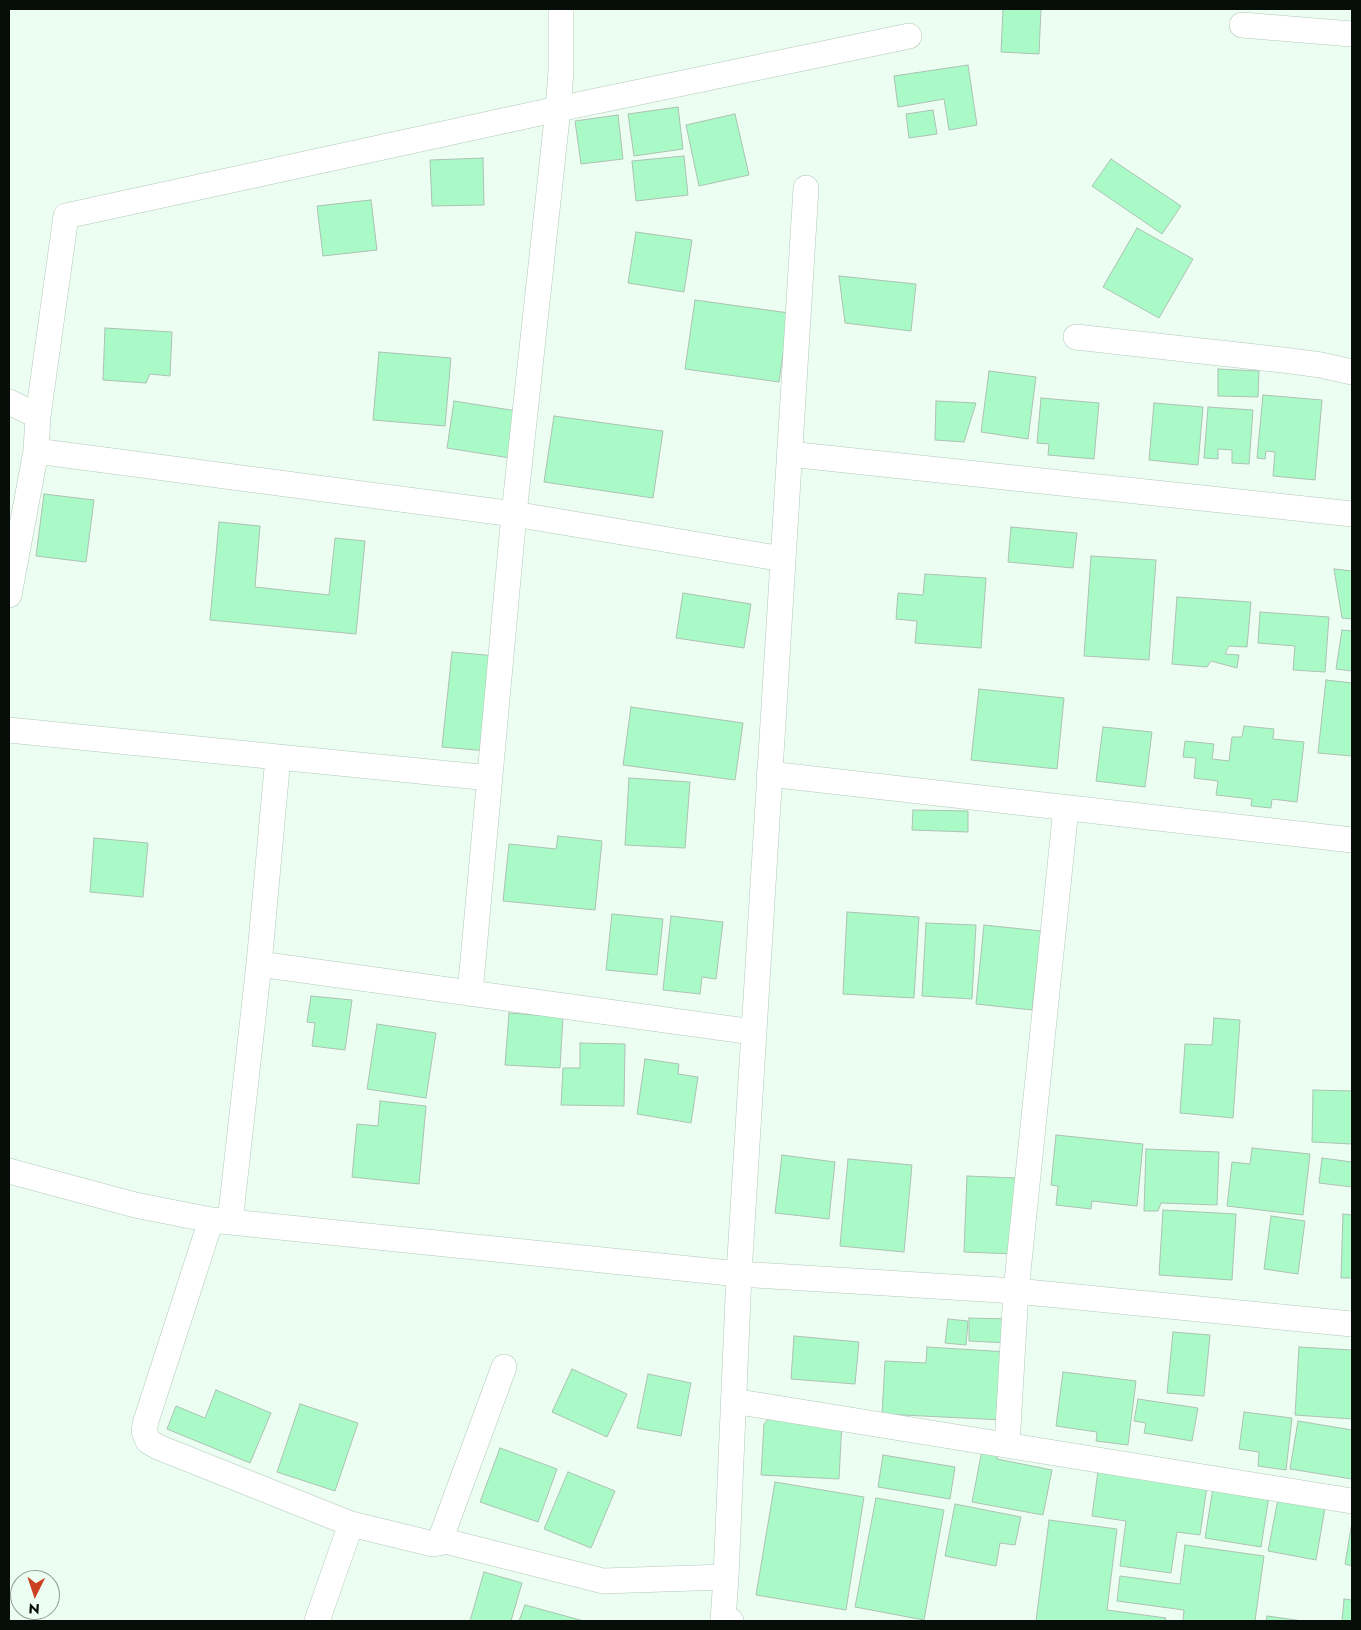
<!DOCTYPE html>
<style>
body{margin:0}
#map{position:relative;width:1361px;height:1630px;overflow:hidden;background:#ecfef2;font-family:Jost,sans-serif}
canvas{display:block}
.frame{position:absolute;inset:0;border:10px solid #070e09;pointer-events:none}
.north{position:absolute;left:10px;top:1570px;width:50px;height:50px;box-sizing:border-box;background:#ecfef2;border:1px solid #909e95;border-radius:50%;rotate:184deg;font-size:14px;font-weight:700;line-height:20px;text-align:center;color:#070e09}
.north::after{content:'';display:block;margin:auto;width:18px;height:22px;background:#ca4021;clip-path:polygon(50% 0,100% 100%,50% 72%,0 100%)}
</style>
<div id="map">
<canvas width="1361" height="1630"></canvas>
<div class="frame"></div>
<div class="north">N</div>
</div>
<script>
const ctx = document.querySelector('canvas').getContext('2d');
ctx.lineJoin = 'round';
function fill(path, color) { ctx.fillStyle = color; ctx.fill(path, 'evenodd'); }
const poly = rows => new Path2D(rows.map(r => 'M' + r).join(''));
function strokePath(path, color, width, dash) { ctx.strokeStyle = color; ctx.lineWidth = width; ctx.lineCap = dash ? 'butt' : 'round'; ctx.setLineDash(dash || []); ctx.stroke(path); }
const building = poly([
 [1003,9,1041,9,1039,54,1001,52,1003,9],
 [968,65,977,125,949,130,944,99,898,107,894,76,968,65],
 [678,107,683,149,634,156,628,114,678,107],
 [933,110,937,134,909,138,906,114,933,110],
 [735,114,749,175,699,186,686,125,735,114],
 [618,115,623,159,581,164,575,121,618,115],
 [684,156,688,195,636,201,632,161,684,156],
 [483,158,484,205,432,206,430,160,483,158],
 [1111,159,1181,206,1162,234,1092,186,1111,159],
 [371,200,377,250,323,256,317,206,371,200],
 [1137,228,1193,259,1159,318,1103,287,1137,228],
 [636,232,692,240,684,292,628,283,636,232],
 [839,276,916,284,911,331,845,323,839,276],
 [695,300,789,313,779,382,685,369,695,300],
 [105,328,172,332,170,376,150,374,146,383,103,380,105,328],
 [379,352,451,358,445,426,373,420,379,352],
 [1218,369,1259,371,1258,397,1218,396,1218,369],
 [989,371,1036,377,1028,439,981,432,989,371],
 [1263,395,1322,400,1315,480,1273,476,1275,452,1266,451,1265,459,1257,458,1263,395],
 [1041,398,1099,403,1094,459,1048,455,1049,444,1037,443,1041,398],
 [454,401,517,411,510,458,447,448,454,401],
 [936,401,976,403,964,442,935,440,936,401],
 [1154,403,1203,407,1198,465,1149,460,1154,403],
 [1208,407,1253,410,1249,464,1232,463,1232,450,1218,449,1218,459,1204,458,1208,407],
 [554,416,663,431,653,498,544,482,554,416],
 [44,494,94,500,86,562,36,556,44,494],
 [219,522,260,526,255,587,329,595,335,538,365,541,356,634,210,620,219,522],
 [1011,527,1077,533,1073,568,1008,562,1011,527],
 [1091,556,1156,560,1149,660,1084,656,1091,556],
 [1334,569,1352,571,1352,619,1342,618,1334,569],
 [925,574,986,578,981,648,915,643,917,621,896,619,898,593,923,595,925,574],
 [683,593,751,604,744,648,676,638,683,593],
 [1177,597,1251,602,1247,647,1229,646,1225,654,1239,655,1237,668,1211,661,1207,667,1172,664,1177,597],
 [1260,612,1329,617,1325,672,1293,670,1295,646,1258,643,1260,612],
 [1342,630,1352,631,1352,671,1336,669,1342,630],
 [452,652,496,656,487,751,442,747,452,652],
 [1326,680,1352,683,1352,756,1318,753,1326,680],
 [979,689,1064,698,1057,769,971,760,979,689],
 [631,707,743,723,735,780,623,765,631,707],
 [1244,726,1274,729,1273,739,1304,742,1297,802,1272,799,1271,808,1251,806,1252,799,1216,795,1218,781,1194,778,1196,758,1183,757,1185,741,1214,744,1212,759,1229,761,1232,737,1242,737,1244,726],
 [1103,727,1152,732,1145,787,1096,781,1103,727],
 [629,778,690,782,685,848,625,845,629,778],
 [913,810,968,811,968,832,912,830,913,810],
 [558,836,602,841,595,910,503,901,509,844,556,849,558,836],
 [94,838,148,843,143,897,90,892,94,838],
 [847,912,919,917,914,998,843,994,847,912],
 [612,914,663,919,657,975,606,970,612,914],
 [671,916,723,922,716,979,702,977,700,994,663,990,671,916],
 [926,923,976,925,972,999,922,996,926,923],
 [984,925,1041,931,1032,1010,976,1004,984,925],
 [311,996,352,1000,345,1050,312,1046,315,1023,307,1022,311,996],
 [509,1013,563,1017,560,1068,505,1065,509,1013],
 [1214,1018,1240,1020,1233,1118,1180,1113,1185,1044,1212,1045,1214,1018],
 [377,1024,436,1033,426,1098,367,1089,377,1024],
 [580,1043,625,1044,624,1106,561,1105,563,1068,580,1068,580,1043],
 [645,1059,679,1064,678,1074,698,1077,691,1123,637,1114,645,1059],
 [1313,1090,1352,1091,1352,1144,1312,1142,1313,1090],
 [380,1101,426,1106,419,1184,352,1177,357,1124,378,1126,380,1101],
 [1056,1135,1143,1144,1137,1206,1092,1201,1091,1209,1056,1205,1058,1186,1051,1185,1056,1135],
 [1252,1148,1310,1154,1303,1215,1227,1206,1232,1162,1250,1164,1252,1148],
 [1146,1149,1219,1152,1217,1205,1161,1203,1158,1211,1144,1211,1146,1149],
 [782,1155,835,1162,829,1219,775,1213,782,1155],
 [1322,1158,1352,1162,1352,1187,1319,1183,1322,1158],
 [848,1159,912,1165,904,1252,840,1246,848,1159],
 [967,1176,1017,1178,1014,1254,964,1252,967,1176],
 [1163,1210,1236,1214,1232,1280,1159,1275,1163,1210],
 [1343,1214,1352,1215,1352,1278,1341,1278,1343,1214],
 [1271,1216,1305,1221,1298,1274,1264,1269,1271,1216],
 [969,1318,1010,1319,1009,1343,969,1341,969,1318],
 [948,1319,968,1321,966,1345,945,1343,948,1319],
 [1173,1332,1210,1335,1204,1396,1167,1393,1173,1332],
 [794,1336,859,1342,855,1384,791,1379,794,1336],
 [927,1347,1008,1352,1004,1420,882,1414,885,1361,926,1363,927,1347],
 [1299,1347,1352,1350,1352,1419,1295,1415,1299,1347],
 [572,1369,627,1394,607,1437,552,1412,572,1369],
 [1063,1372,1136,1381,1128,1445,1096,1441,1097,1432,1056,1426,1063,1372],
 [648,1374,691,1383,681,1436,637,1428,648,1374],
 [216,1390,271,1413,250,1463,167,1429,176,1406,205,1418,216,1390],
 [1138,1399,1198,1408,1192,1441,1144,1433,1146,1423,1134,1421,1138,1399],
 [300,1404,358,1423,335,1491,277,1472,300,1404],
 [1244,1412,1292,1418,1286,1470,1258,1466,1259,1452,1239,1449,1244,1412],
 [769,1418,842,1421,839,1479,761,1475,764,1424,769,1418],
 [1298,1421,1352,1430,1352,1479,1290,1469,1298,1421],
 [983,1445,999,1448,997,1459,1052,1470,1043,1515,972,1502,983,1445],
 [500,1448,557,1469,538,1522,480,1502,500,1448],
 [883,1455,955,1467,950,1499,878,1487,883,1455],
 [1098,1471,1207,1486,1200,1535,1177,1532,1171,1573,1120,1566,1126,1521,1092,1516,1098,1471],
 [568,1472,615,1491,591,1548,544,1529,568,1472],
 [775,1482,864,1497,846,1610,756,1595,775,1482],
 [1213,1488,1269,1496,1261,1547,1205,1538,1213,1488],
 [876,1498,944,1510,924,1620,855,1607,876,1498],
 [1278,1499,1325,1508,1316,1560,1268,1551,1278,1499],
 [955,1504,1021,1517,1015,1545,1000,1543,996,1566,945,1556,955,1504],
 [1049,1520,1117,1529,1107,1610,1166,1618,1165,1621,1036,1621,1049,1520],
 [1352,1522,1352,1566,1345,1564,1352,1522],
 [1185,1545,1264,1556,1255,1621,1183,1621,1184,1610,1117,1601,1120,1576,1180,1584,1185,1545],
 [484,1572,522,1583,511,1621,470,1621,484,1572],
 [1344,1599,1352,1600,1352,1621,1342,1621,1344,1599],
 [525,1605,584,1621,519,1621,525,1605],
 [1267,1616,1303,1621,1266,1621,1267,1616]
]);
fill(building, '#aafac7');
strokePath(building, '#abc2b2', 1);
const street = poly([
 [1242,25,1352,34],
 [1076,337,1283,360,1321,365,1352,372],
 [9,402,38,416],
 [36,451,514,514,783,559],
 [789,454,1352,514],
 [9,595,36,451,38,416,66,216,558,109,909,36],
 [9,730,278,757,259,964,230,1222],
 [278,757,490,778],
 [769,774,1352,840],
 [259,964,753,1032],
 [470,993,514,514,558,109,561,71,561,9],
 [9,1171,135,1205,211,1220,739,1274,1016,1291,1352,1324],
 [211,1220,146,1421,144,1431,148,1441,158,1447,351,1524,433,1544,439,1543,504,1367],
 [733,1401,1352,1501],
 [1007,1445,1016,1291,1066,808],
 [441,1540,603,1581,726,1577],
 [317,1621,351,1524],
 [731,1621,723,1620,726,1577,739,1274,806,188]
]);
strokePath(street, '#b1c8b8', 26);
strokePath(street, '#fff', 25);
</script>
